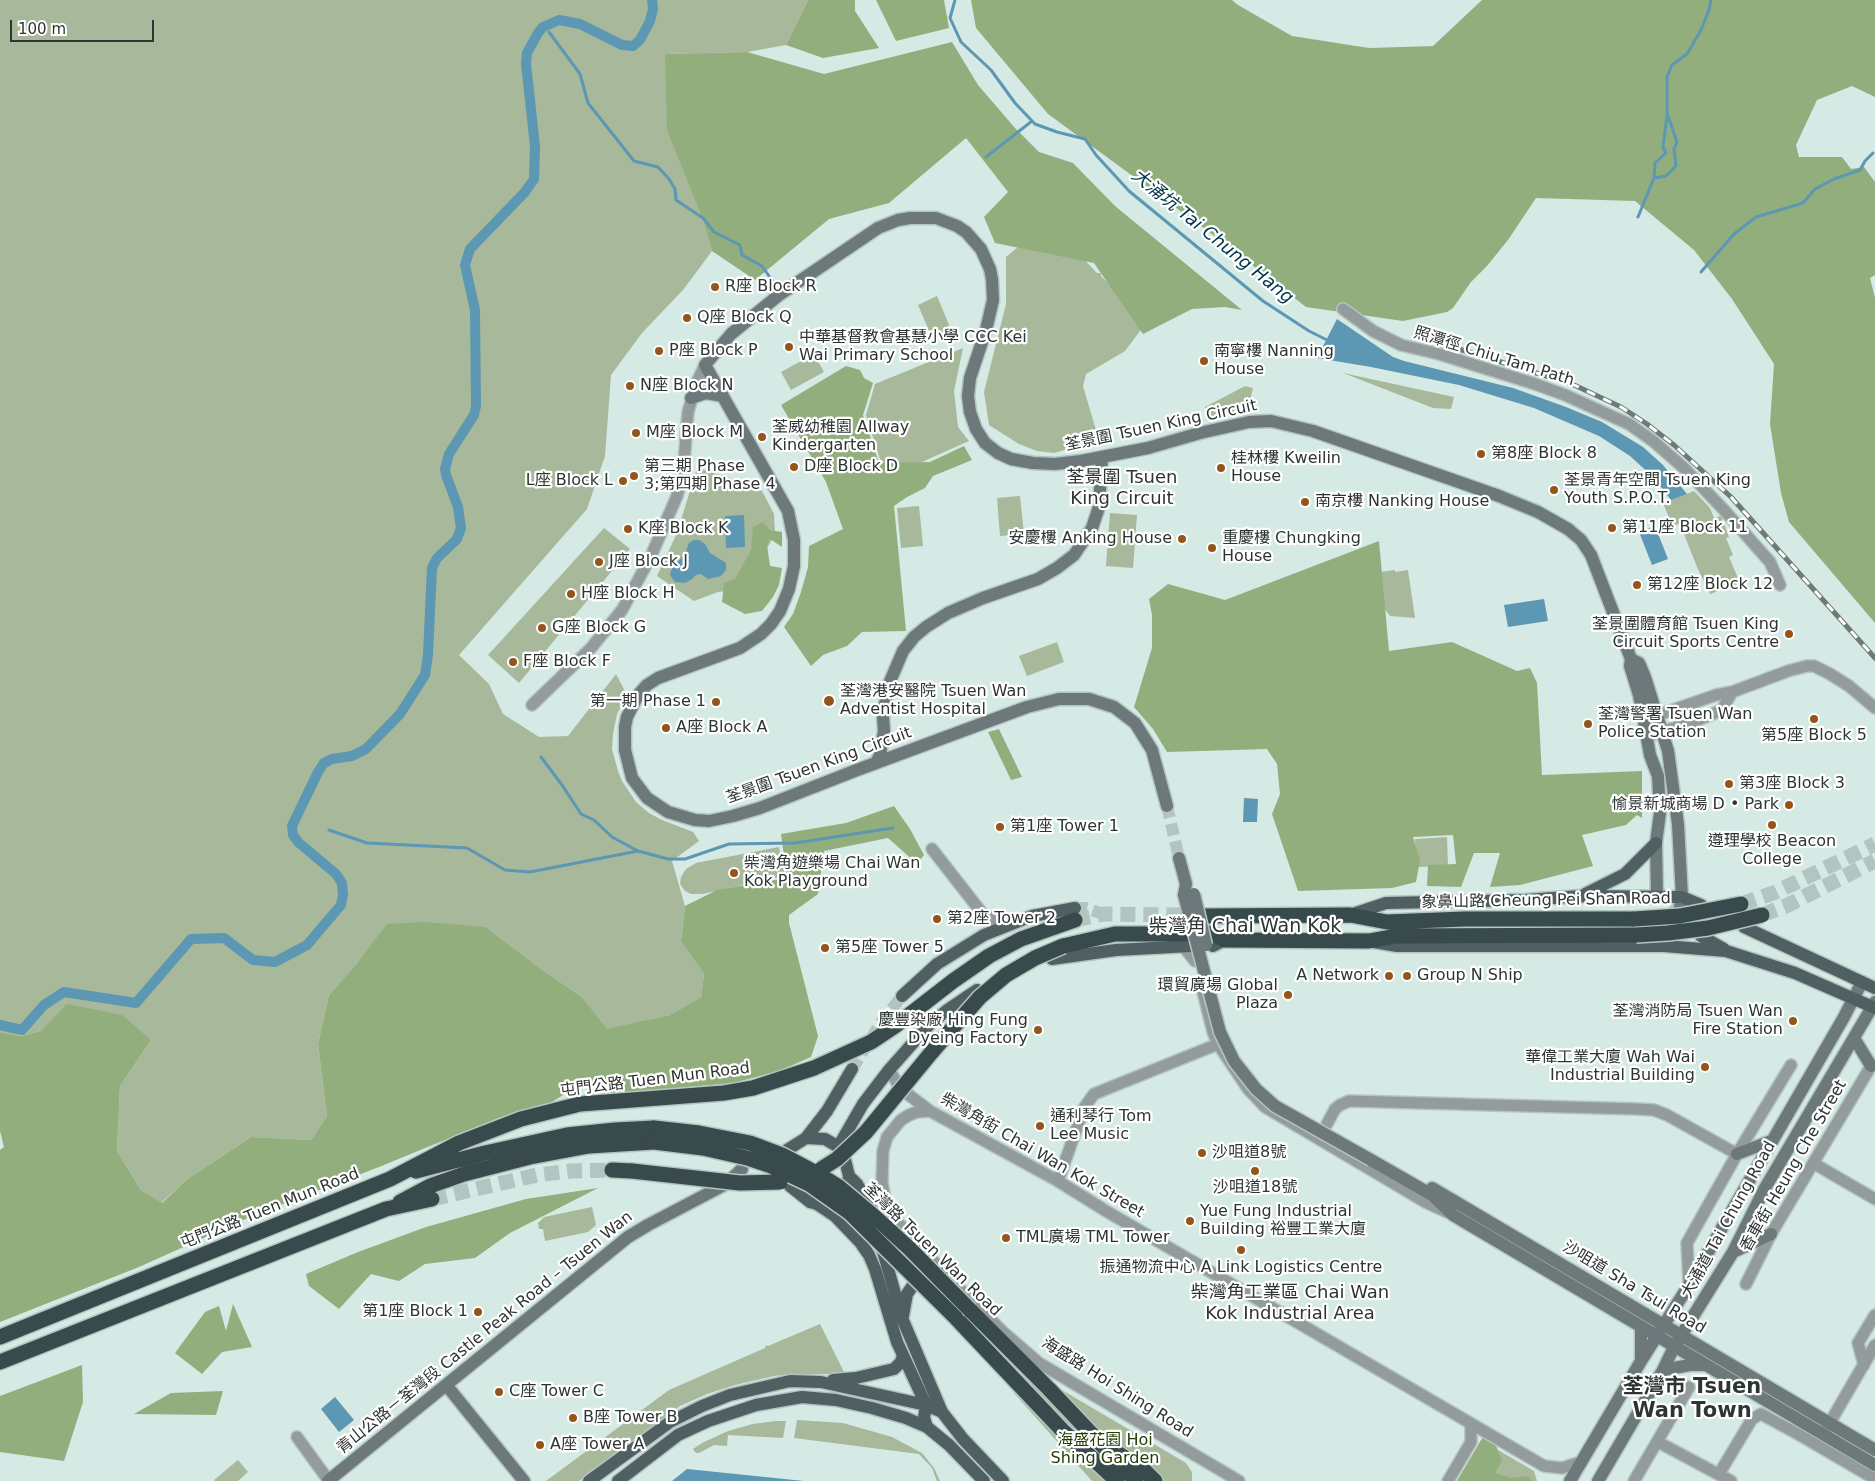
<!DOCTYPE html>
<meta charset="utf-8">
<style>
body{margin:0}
#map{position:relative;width:1875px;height:1481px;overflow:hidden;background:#d5e9e5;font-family:"DejaVu Sans",sans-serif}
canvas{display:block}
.scale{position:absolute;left:10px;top:20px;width:144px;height:22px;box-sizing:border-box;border:2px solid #2d3533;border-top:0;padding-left:6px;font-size:15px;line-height:18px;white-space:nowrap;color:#2d3533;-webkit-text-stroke:4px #fff;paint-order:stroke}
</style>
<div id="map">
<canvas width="1875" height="1481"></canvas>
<div class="scale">100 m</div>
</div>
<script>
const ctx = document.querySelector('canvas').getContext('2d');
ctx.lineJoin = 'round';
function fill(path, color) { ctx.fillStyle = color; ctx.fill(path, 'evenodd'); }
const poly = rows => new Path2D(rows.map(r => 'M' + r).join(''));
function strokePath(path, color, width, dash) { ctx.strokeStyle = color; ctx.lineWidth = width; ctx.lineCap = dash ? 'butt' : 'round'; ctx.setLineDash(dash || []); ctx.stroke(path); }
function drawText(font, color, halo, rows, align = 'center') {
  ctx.font = font + ' "DejaVu Sans","Noto Sans TC",sans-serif'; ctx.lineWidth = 4.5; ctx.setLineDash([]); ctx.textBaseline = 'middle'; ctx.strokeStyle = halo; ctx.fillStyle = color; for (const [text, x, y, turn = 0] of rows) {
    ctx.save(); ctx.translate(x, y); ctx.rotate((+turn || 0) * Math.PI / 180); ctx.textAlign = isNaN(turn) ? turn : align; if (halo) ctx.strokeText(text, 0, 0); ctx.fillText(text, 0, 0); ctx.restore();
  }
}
fill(poly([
 [0,0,808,0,786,45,747,52,665,54,712,251,683,290,642,333,611,375,605,456,587,509,459,655,489,684,503,714,539,737,568,736,616,674,627,695,617,714,613,734,612,749,618,771,622,781,636,802,649,813,662,820,693,832,699,841,672,861,685,906,681,940,704,974,701,997,670,1015,607,1030,582,997,534,964,358,962,329,995,318,1044,327,1116,311,1140,251,1137,186,1180,161,1203,141,1190,117,1151,120,1086,151,1040,41,1031,21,1036,0,1032],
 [1026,240,1074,249,1097,273,1101,273,1101,276,1107,282,1139,302,1143,327,1125,351,1086,374,1083,386,1099,440,1054,453,1037,451,1019,444,989,425,984,392,1006,304,1006,257],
 [937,296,952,332,933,340,918,305],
 [963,348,954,391,958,427,969,441,886,478,866,415,875,384],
 [814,354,824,372,791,390,781,372],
 [1343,373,1454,397,1451,409,1433,408],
 [1245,386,1253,388,1248,410,1210,421,1205,407],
 [697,468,737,480,762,491,774,514,775,534,760,561,736,590,718,592,694,601,657,576,677,533],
 [1694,491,1710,508,1714,518,1721,516,1729,537,1726,538,1733,555,1729,557,1740,583,1710,594,1697,567,1680,524,1674,525,1670,520,1663,503],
 [1020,496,1024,534,1000,536,997,498],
 [919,506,923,546,901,548,897,508],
 [1110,513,1137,515,1133,568,1106,566],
 [604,528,630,549,519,683,488,655],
 [1395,570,1395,572,1408,570,1415,618,1390,616,1384,608,1380,572],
 [1057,642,1064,662,1027,676,1019,656],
 [1447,837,1448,866,1416,867,1415,839],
 [779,847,785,876,702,894,691,894,685,891,680,884,681,877,686,869,696,863],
 [592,1207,596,1225,588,1232,545,1241,543,1229,539,1229,538,1223,544,1217],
 [820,1324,845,1374,792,1374,774,1376,735,1385,707,1394,680,1406,579,1481,546,1481,669,1390,765,1348,766,1345,768,1346],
 [1029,1377,1050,1383,1186,1463,1192,1472,1192,1481,1092,1481,1014,1393],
 [797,1420,843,1423,892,1437,922,1453,934,1468,940,1481,937,1481,932,1468,919,1454,794,1438],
 [776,1421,786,1421,783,1438,728,1435,727,1446,714,1445,699,1453,696,1453,693,1449,702,1443,728,1431,753,1424],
 [1481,1440,1534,1471,1537,1481,1457,1481],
 [238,1460,248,1472,238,1481,215,1481,214,1480]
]), '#a7b99a');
fill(poly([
 [808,0,855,0,855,11,879,48,823,58,786,45],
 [876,0,944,0,949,28,896,41],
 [971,0,1232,0,1238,5,1292,36,1369,48,1433,46,1482,0,1875,0,1875,97,1852,86,1817,100,1796,145,1799,157,1842,157,1851,169,1864,167,1875,182,1875,275,1870,278,1875,298,1875,623,1789,522,1781,493,1770,424,1774,364,1732,299,1694,250,1635,201,1536,198,1508,240,1487,266,1471,282,1453,308,1447,312,1403,321,1306,307,1220,240,1048,114,976,28],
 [952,42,978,85,1015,128,1039,152,1073,163,1115,206,1242,310,1225,307,1192,309,1143,334,1094,263,995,243,984,217,1008,192,966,138,889,203,829,219,755,280,712,251,704,222,667,130,665,54,747,52,824,74],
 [846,366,860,370,864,378,873,383,863,415,879,463,930,462,964,446,972,460,933,476,925,488,907,497,894,506,906,631,862,632,847,646,823,655,811,666,784,627,793,614,801,592,808,567,809,546,843,529,826,482,781,405],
 [763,522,770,530,782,532,782,547,770,539,767,545,770,566,782,568,779,585,773,597,762,611,745,614,722,602,724,583,735,579,751,550,753,527],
 [1379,541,1389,651,1452,642,1517,671,1530,668,1537,683,1542,775,1642,771,1642,818,1637,815,1626,825,1582,835,1593,866,1520,885,1490,887,1500,853,1474,853,1461,887,1427,886,1428,865,1456,864,1453,835,1413,837,1420,861,1416,882,1392,888,1298,891,1272,814,1280,794,1277,764,1267,749,1167,752,1153,729,1134,707,1152,648,1152,615,1149,599,1168,584,1225,600],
 [999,729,1022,777,1011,780,988,732],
 [894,806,910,829,924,855,920,860,915,862,888,838,824,851,818,894,789,915,789,923,818,1036,811,1057,779,1071,733,1083,600,1095,616,1085,610,1078,568,1092,552,1102,496,1119,379,1167,250,1217,139,1267,0,1322,0,1150,4,1147,0,1131,0,1032,21,1036,41,1031,67,1004,122,1015,151,1040,120,1086,117,1151,141,1190,162,1203,186,1180,251,1137,311,1140,327,1116,318,1044,329,995,358,962,387,924,424,922,485,927,534,964,582,997,607,1029,670,1015,701,997,704,974,681,941,685,906,717,890,787,878,781,834,846,823],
 [598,1188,510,1233,475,1258,425,1264,399,1281,371,1274,339,1309,309,1286,306,1274,358,1252,426,1227,526,1199],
 [233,1304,252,1347,222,1352,202,1374,175,1353,205,1312,219,1306,226,1331],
 [82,1365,83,1402,64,1461,0,1452,0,1396],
 [223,1391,216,1415,134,1414,171,1393],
 [1483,1437,1495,1443,1502,1461,1495,1473,1511,1478,1528,1476,1532,1481,1457,1481]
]), '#93ae7d');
fill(poly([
 [1337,319,1393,357,1404,361,1513,388,1566,407,1602,422,1643,447,1663,465,1687,494,1671,500,1653,477,1630,456,1599,436,1534,408,1459,385,1371,367,1317,358],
 [744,515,745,547,726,548,725,516],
 [1655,526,1668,559,1652,565,1639,532],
 [694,540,699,540,705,544,710,553,726,563,726,570,721,576,708,579,701,574,696,575,692,579,685,583,675,582,670,575,672,568,685,554,689,543],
 [1544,599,1548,621,1508,627,1504,605],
 [1244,798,1258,799,1257,822,1243,822],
 [335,1397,354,1420,339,1432,321,1409],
 [687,1469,804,1481,672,1481]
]), '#5c97b3');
fill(poly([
 [1817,1037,1852,1058,1838,1083,1840,1084,1613,1481,1555,1481,1644,1321]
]), '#d5e9e5');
strokePath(poly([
 [955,0,950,18,961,42,991,70,1015,103,1035,124,1057,132,1085,139,1096,155,1129,191,1263,301,1309,331,1329,341],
 [549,32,580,74,588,103,634,161,658,167,669,179,675,189,676,200,703,218,714,232,740,245,742,255,762,266,776,286],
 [986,157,1032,121],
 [1654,178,1655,163,1666,153,1663,147,1667,116],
 [1638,217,1654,178,1666,176,1676,166,1674,149,1677,142,1667,113,1667,77,1672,65,1687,54,1701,30,1709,10,1711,0],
 [1701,272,1734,234,1756,217,1803,203,1815,189,1834,179,1860,170,1865,161,1873,153],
 [541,757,562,785,581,814,594,820,612,837,638,851,668,859,685,859,729,844,795,843,893,828],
 [329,830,367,843,467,848,505,870,530,872,638,851]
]), '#5c97b3', 3);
strokePath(poly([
 [0,1025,22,1030,44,1005,64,992,136,1003,191,939,224,938,253,960,275,962,307,945,341,905,343,895,342,883,336,874,298,842,293,835,292,826,318,772,324,763,332,759,352,756,366,749,400,714,425,675,428,655,432,568,437,558,457,539,461,528,458,507,446,475,445,469,449,454,474,415,476,406,475,310,465,265,470,249,525,192,534,179,535,146,526,64,527,53,538,33,543,27,559,20,580,24,622,45,633,46,640,40,650,21,653,9,652,0]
]), '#5c97b3', 10);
strokePath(poly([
 [1167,806,1179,858]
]), '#b3c5c1', 12, [12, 6]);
strokePath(poly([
 [1669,907,1683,922,1699,934],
 [1075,908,1085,908,1104,914],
 [852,1069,882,1021,902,996]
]), '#b3c5c1', 12, [12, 6]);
strokePath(poly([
 [1741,904,1776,892,1875,844],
 [1762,915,1788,905,1875,861],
 [1075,920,1104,914,1181,915],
 [432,1199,537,1175,571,1171,612,1170]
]), '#b3c5c1', 15, [15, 8]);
const street = poly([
 [1343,309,1373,331,1401,345,1439,354,1535,384,1565,395,1629,424,1653,441,1684,468,1724,510,1770,562,1780,585],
 [532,705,591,648,622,610,651,556,677,496,683,475,688,412,697,382,705,365],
 [1658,715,1716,695,1732,692,1788,671,1807,666,1814,666,1830,674,1849,686,1875,708],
 [1647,736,1691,723,1722,710,1732,692],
 [932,849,982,913,995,922,1007,925],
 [1183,946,1195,961],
 [1203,992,1213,1032,1218,1044,1248,1089,1265,1107,1427,1203,1449,1213],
 [889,1070,901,1089,930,1111,1058,1181,1106,1211,1544,1466,1562,1468,1581,1462],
 [930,1111,917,1112,909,1115,901,1120,887,1137,883,1151,882,1182,886,1204,891,1215,948,1277,1003,1332,1039,1363,1239,1481],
 [1327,1124,1335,1109,1340,1105,1349,1101,1637,1109,1654,1110,1667,1115,1737,1154],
 [1813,1163,1875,1199],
 [1058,1181,1084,1108,1094,1094,1218,1044],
 [1746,1284,1771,1234,1871,1066],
 [1689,1285,1687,1243,1737,1154,1791,1065],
 [1864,1365,1858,1343,1875,1315],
 [1825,1431,1875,1345],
 [297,1437,329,1481],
 [1658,1442,1731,1481],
 [1719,1474,1752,1419,1761,1414,1798,1434,1875,1479],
 [1448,1481,1471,1442,1471,1424],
 [1634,1481,1689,1387]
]);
const secondary = poly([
 [691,398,706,393,723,396],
 [1631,659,1639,663,1645,677,1668,751,1678,824,1682,897,1680,907],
 [876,763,880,755,884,731,883,717,888,686,903,651,914,637,926,627,948,613,983,598,1038,579,1057,568,1074,555,1092,528,1099,507,1102,457],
 [1167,806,1152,750,1135,723,1114,707,1089,699,1059,699,1027,707,857,770,760,808,733,816,709,821,695,820,668,812,647,798,632,778,625,750,625,727,627,717,638,695,647,685,658,678,740,648,761,634,771,624,780,611,789,589,794,566,794,540,788,511,705,365,731,334,779,295,878,228,898,220,910,218,936,218,957,226,966,232,981,249,990,269,992,279,993,300,986,330,970,378,968,396,970,412,976,429,985,443,998,453,1011,459,1033,463,1055,464,1081,461,1148,448,1200,433,1249,422,1271,421,1313,431,1499,496,1538,512,1568,529,1581,540,1591,555,1631,659,1630,666,1639,695,1650,755,1658,776,1660,813,1656,843,1657,896],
 [1179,858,1186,884,1184,895],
 [1854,1038,1871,1066],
 [1737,1154,1771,1141],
 [1371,1160,1432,1195,1453,1215,1875,1465],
 [1432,1188,1875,1450],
 [1733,1252,1771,1234],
 [1641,1327,1641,1361],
 [1663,1370,1690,1365,1705,1365],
 [447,1386,524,1481],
 [328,1481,628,1237,648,1225,726,1184,742,1169],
 [1570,1481,1641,1361,1689,1285,1844,1017,1862,982],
 [1598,1481,1663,1370,1674,1347,1733,1252,1765,1188,1875,1002]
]);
const primary = poly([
 [1585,894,1625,874,1656,843],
 [1350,915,1386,903,1526,900,1581,896,1682,897,1701,905],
 [1744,927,1875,988],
 [1701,936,1724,949],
 [1374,942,1397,946,1664,946,1726,951,1795,973,1875,1008],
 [1213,946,1225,940],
 [1052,959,1116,950,1191,946],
 [902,996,937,964,984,935,1032,916,1075,908],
 [806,1138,827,1111,852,1069],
 [841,1142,863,1104,889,1070,928,1026,946,1011,977,990],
 [845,1160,849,1176,848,1184],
 [784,1164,787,1150,806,1138,825,1139,837,1146],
 [849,1176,857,1184,871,1209,902,1318,942,1412,963,1439,1003,1481],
 [790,1186,810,1202,817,1204,826,1204],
 [817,1204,835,1216,860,1242,869,1255,875,1269,897,1342,926,1405,924,1418,927,1427],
 [903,1316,907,1294,916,1281,930,1274,941,1274],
 [833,1380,856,1378,894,1369,901,1362,903,1355],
 [589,1481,670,1422,702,1406,730,1395,790,1381,821,1382,926,1405,942,1412],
 [618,1481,678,1435,708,1421,756,1405,802,1397,836,1400,872,1408,906,1418,927,1427,949,1445,984,1481]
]);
const highway = poly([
 [1203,916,1350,915,1387,922,1465,919,1634,919],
 [1207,933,1211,933,1225,940,1369,941,1396,936,1636,935],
 [1063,946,1115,934,1189,934],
 [931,1053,950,1031],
 [612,1170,632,1171],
 [416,1171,485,1153,567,1135,615,1130,654,1128],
 [400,1202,430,1186,464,1174,530,1157,589,1146,654,1142],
 [970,1310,1049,1389,1136,1481],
 [956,1318,1062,1430,1117,1481],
 [0,1337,390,1179,459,1143,521,1119,580,1104,724,1093,753,1088,814,1068,871,1042,895,1026,953,981,989,956,1021,939,1075,920],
 [0,1362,386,1209,432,1199],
 [1119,1454,1145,1471,1155,1481]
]);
strokePath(street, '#b3c5c1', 14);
strokePath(secondary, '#b3c5c1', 15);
strokePath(primary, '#b3c5c1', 15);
strokePath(highway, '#b3c5c1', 18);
strokePath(street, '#939b9c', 11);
strokePath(secondary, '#6c787a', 12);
strokePath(primary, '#505f61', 12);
strokePath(highway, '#394a4c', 15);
const rail = poly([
 [1433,341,1572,384,1621,407,1647,424,1674,445,1731,497,1875,658]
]);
strokePath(rail, '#6e7a78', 5);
strokePath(rail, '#fff', 3, [9]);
const secondaryBridge = poly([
 [1194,894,1206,945],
 [1184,895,1220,1032,1234,1061,1256,1089,1275,1106,1371,1160]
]);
const highwayBridge = poly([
 [1634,919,1680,916,1741,904],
 [1636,935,1668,933,1708,928,1762,915],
 [950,1031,980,997,1006,975,1035,958,1063,946],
 [654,1128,699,1133,750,1143,782,1155,818,1174,839,1187,875,1217,910,1249,970,1310],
 [654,1142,703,1148,747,1158,771,1166,809,1184,850,1213,956,1318],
 [821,1169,837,1159,866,1132,931,1053],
 [632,1171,740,1183,780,1182]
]);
strokePath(secondaryBridge, '#b3c5c1', 15, []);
strokePath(highwayBridge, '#b3c5c1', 18, []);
strokePath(secondaryBridge, '#6c787a', 12);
strokePath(highwayBridge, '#394a4c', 15);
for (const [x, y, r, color] of [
 [715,287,5,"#94551c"],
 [687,318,5,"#94551c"],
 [789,347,5,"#94551c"],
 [659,351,5,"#94551c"],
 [1204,361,5,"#94551c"],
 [630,386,5,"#94551c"],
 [636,433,5,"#94551c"],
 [762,437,5,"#94551c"],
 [1481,454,5,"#94551c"],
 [794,467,5,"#94551c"],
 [1221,468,5,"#94551c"],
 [634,476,5,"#94551c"],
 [623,481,5,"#94551c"],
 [1554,490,5,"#94551c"],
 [1305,502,5,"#94551c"],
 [1612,528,5,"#94551c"],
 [628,529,5,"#94551c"],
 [1182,539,5,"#94551c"],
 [1212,548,5,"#94551c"],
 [599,562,5,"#94551c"],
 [1637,585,5,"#94551c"],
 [571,594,5,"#94551c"],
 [542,628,5,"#94551c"],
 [1789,634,5,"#94551c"],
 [513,662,5,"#94551c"],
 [829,701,6,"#94551c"],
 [716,702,5,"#94551c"],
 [1814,719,5,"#94551c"],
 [1588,724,5,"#94551c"],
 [666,728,5,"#94551c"],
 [1729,784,5,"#94551c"],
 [1789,805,5,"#94551c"],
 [1772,825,5,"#94551c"],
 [1000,827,5,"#94551c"],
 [734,873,5,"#94551c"],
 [937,919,5,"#94551c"],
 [825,948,5,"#94551c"],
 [1389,976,5,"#94551c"],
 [1407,976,5,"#94551c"],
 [1288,995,5,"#94551c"],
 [1793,1021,5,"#94551c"],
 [1038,1030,5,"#94551c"],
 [1705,1067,5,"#94551c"],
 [1040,1126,5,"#94551c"],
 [1202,1153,5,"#94551c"],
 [1255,1171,5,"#94551c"],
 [1190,1221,5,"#94551c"],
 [1006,1238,5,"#94551c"],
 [1241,1250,5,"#94551c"],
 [478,1312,5,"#94551c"],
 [499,1392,5,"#94551c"],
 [573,1418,5,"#94551c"],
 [540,1445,5,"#94551c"]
]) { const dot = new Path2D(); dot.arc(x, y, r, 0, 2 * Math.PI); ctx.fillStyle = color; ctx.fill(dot); strokePath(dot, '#fff', 2); }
drawText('16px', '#2d3533', '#fff', [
 ["R座 Block R",725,287],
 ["Q座 Block Q",697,318],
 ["中華基督教會基慧小學 CCC Kei",799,338],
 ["Wai Primary School",799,356],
 ["P座 Block P",669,351],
 ["南寧樓 Nanning",1214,352],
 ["House",1214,370],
 ["N座 Block N",640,386],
 ["荃威幼稚園 Allway",772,428],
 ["Kindergarten",772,446],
 ["M座 Block M",646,433],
 ["第8座 Block 8",1491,454],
 ["桂林樓 Kweilin",1231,459],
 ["House",1231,477],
 ["第三期 Phase",644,467],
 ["3;第四期 Phase 4",644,485],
 ["D座 Block D",804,467],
 ["L座 Block L",613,481,"right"],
 ["荃景青年空間 Tsuen King",1564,481],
 ["Youth S.P.O.T.",1564,499],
 ["南京樓 Nanking House",1315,502],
 ["第11座 Block 11",1622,528],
 ["K座 Block K",638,529],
 ["安慶樓 Anking House",1172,539,"right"],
 ["重慶樓 Chungking",1222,539],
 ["House",1222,557],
 ["J座 Block J",609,562],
 ["第12座 Block 12",1647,585],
 ["H座 Block H",581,594],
 ["荃景圍體育館 Tsuen King",1779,625,"right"],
 ["Circuit Sports Centre",1779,643,"right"],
 ["G座 Block G",552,628],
 ["F座 Block F",523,662],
 ["荃灣港安醫院 Tsuen Wan",840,692],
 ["Adventist Hospital",840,710],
 ["第一期 Phase 1",706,702,"right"],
 ["荃灣警署 Tsuen Wan",1598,715],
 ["Police Station",1598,733],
 ["A座 Block A",676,728],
 ["第5座 Block 5",1814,736,"center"],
 ["第3座 Block 3",1739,784],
 ["愉景新城商場 D • Park",1779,805,"right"],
 ["第1座 Tower 1",1010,827],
 ["遵理學校 Beacon",1772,842,"center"],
 ["College",1772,860,"center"],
 ["柴灣角遊樂場 Chai Wan",744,864],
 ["Kok Playground",744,882],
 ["第2座 Tower 2",947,919],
 ["第5座 Tower 5",835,948],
 ["A Network",1379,976,"right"],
 ["Group N Ship",1417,976],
 ["環貿廣場 Global",1278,986,"right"],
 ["Plaza",1278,1004,"right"],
 ["荃灣消防局 Tsuen Wan",1783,1012,"right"],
 ["Fire Station",1783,1030,"right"],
 ["慶豐染廠 Hing Fung",1028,1021,"right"],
 ["Dyeing Factory",1028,1039,"right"],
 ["華偉工業大廈 Wah Wai",1695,1058,"right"],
 ["Industrial Building",1695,1076,"right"],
 ["通利琴行 Tom",1050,1117],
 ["Lee Music",1050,1135],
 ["沙咀道8號",1212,1153],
 ["沙咀道18號",1255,1188,"center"],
 ["Yue Fung Industrial",1200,1212],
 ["Building 裕豐工業大廈",1200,1230],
 ["TML廣場 TML Tower",1016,1238],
 ["振通物流中心 A Link Logistics Centre",1241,1268,"center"],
 ["第1座 Block 1",468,1312,"right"],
 ["C座 Tower C",509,1392],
 ["B座 Tower B",583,1418],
 ["A座 Tower A",550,1445]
], 'left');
drawText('16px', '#2d3533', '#fff', [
 ["照潭徑 Chiu Tam Path",1494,357,17],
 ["荃景圍 Tsuen King Circuit",1161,426,-12],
 ["荃景圍 Tsuen King Circuit",819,766,-20],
 ["象鼻山路 Cheung Pei Shan Road",1546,901,-1],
 ["屯門公路 Tuen Mun Road",655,1080,-7],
 ["柴灣角街 Chai Wan Kok Street",1042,1156,30],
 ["香車街 Heung Che Street",1794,1166,-60],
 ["屯門公路 Tuen Mun Road",270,1209,-22],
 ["大涌道 Tai Chung Road",1729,1220,-61],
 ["荃灣路 Tsuen Wan Road",932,1250,44],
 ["沙咀道 Sha Tsui Road",1634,1288,31],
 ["青山公路－荃灣段 Castle Peak Road – Tsuen Wan",485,1333,-39],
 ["海盛路 Hoi Shing Road",1117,1388,32]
]);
drawText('16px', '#243d06', '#fff', [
 ["海盛花園 Hoi",1105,1441],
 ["Shing Garden",1105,1459]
]);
drawText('italic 18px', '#00364a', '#fff', [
 ["大涌坑 Tai Chung Hang",1212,237,39]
]);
drawText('18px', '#2d3533', '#fff', [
 ["荃景圍 Tsuen",1122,478],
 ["King Circuit",1122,499],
 ["柴灣角工業區 Chai Wan",1290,1293],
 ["Kok Industrial Area",1290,1314]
]);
drawText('19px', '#2d3533', '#fff', [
 ["柴灣角 Chai Wan Kok",1245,927]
]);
drawText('bold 21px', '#2d3533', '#fff', [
 ["荃灣市 Tsuen",1692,1388],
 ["Wan Town",1692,1412]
]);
</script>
